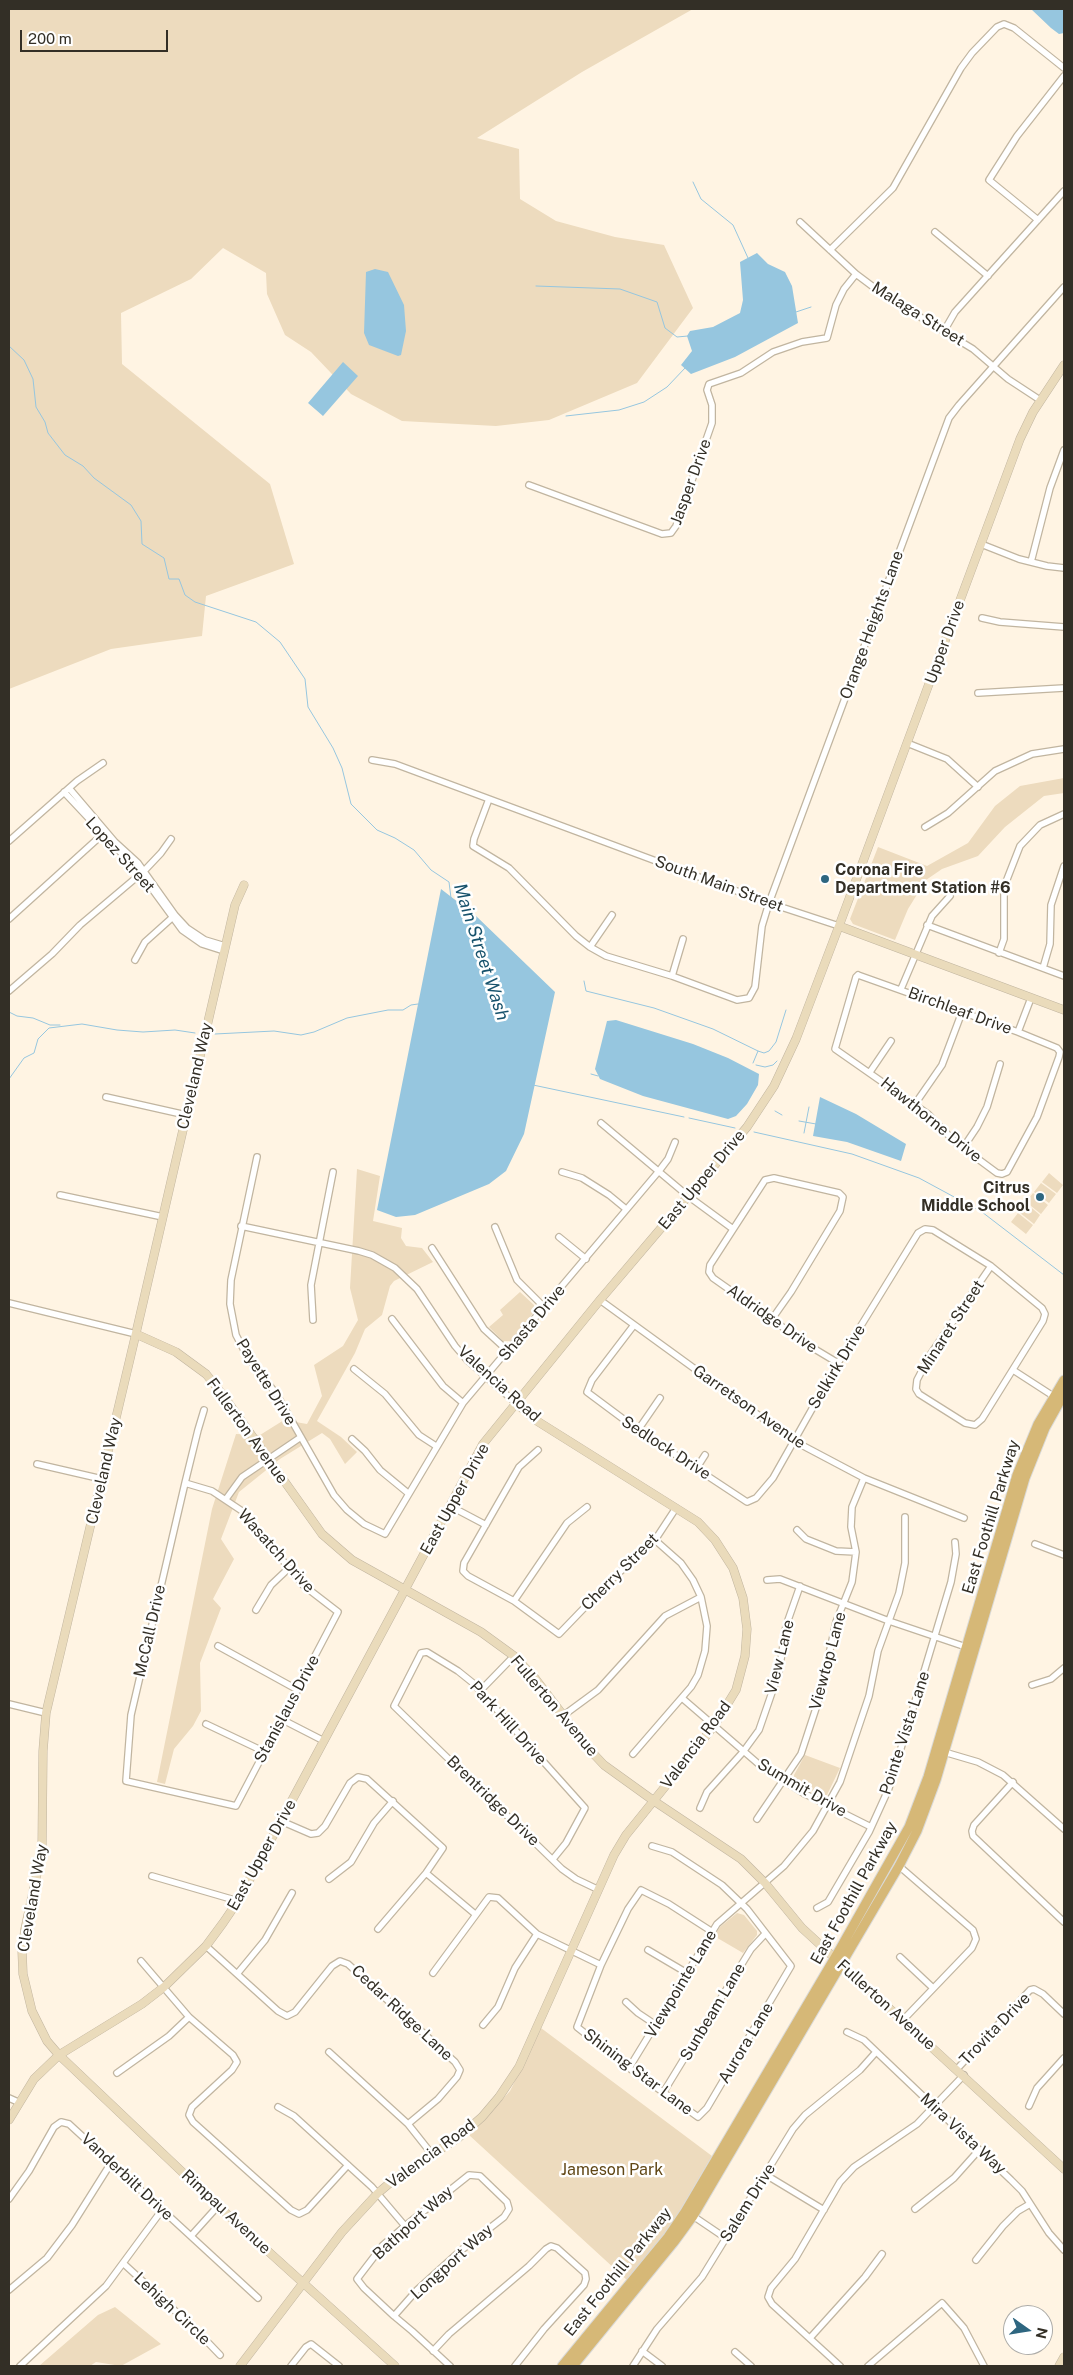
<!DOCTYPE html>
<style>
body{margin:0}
#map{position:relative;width:1073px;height:2375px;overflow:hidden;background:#fff4e3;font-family:"Public Sans",sans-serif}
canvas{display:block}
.frame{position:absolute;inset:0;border:10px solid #332f26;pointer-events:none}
.north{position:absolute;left:1003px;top:2305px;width:50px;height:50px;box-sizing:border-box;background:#fff;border:1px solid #adaca8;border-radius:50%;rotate:103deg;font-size:14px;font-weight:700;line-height:20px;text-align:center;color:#332f26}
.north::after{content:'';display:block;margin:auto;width:18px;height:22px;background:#2e6680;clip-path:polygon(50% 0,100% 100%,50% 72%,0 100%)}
.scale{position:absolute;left:20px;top:30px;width:148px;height:22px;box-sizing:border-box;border:2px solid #332f26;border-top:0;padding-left:6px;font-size:15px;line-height:18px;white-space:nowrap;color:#332f26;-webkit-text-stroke:4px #fff;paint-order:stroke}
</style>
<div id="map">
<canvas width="1073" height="2375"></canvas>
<div class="frame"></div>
<div class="north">N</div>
<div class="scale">200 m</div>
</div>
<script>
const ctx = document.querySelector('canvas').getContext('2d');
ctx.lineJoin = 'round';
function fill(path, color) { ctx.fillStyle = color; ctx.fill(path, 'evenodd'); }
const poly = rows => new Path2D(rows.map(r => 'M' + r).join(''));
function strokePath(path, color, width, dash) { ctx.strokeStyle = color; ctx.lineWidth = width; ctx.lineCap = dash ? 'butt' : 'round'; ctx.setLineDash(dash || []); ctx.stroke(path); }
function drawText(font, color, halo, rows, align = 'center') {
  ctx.font = font + ' "Public Sans",sans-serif'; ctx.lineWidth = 5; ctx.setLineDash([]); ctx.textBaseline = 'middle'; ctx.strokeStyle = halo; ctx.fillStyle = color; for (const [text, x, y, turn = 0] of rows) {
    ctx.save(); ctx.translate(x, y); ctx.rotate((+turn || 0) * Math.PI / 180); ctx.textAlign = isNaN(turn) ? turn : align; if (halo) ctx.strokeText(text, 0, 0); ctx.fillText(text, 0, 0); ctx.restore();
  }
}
fill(poly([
 [9,9,693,9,582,72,477,138,519,149,520,199,556,221,615,237,664,245,693,308,637,383,549,420,496,426,402,421,351,394,311,352,285,335,267,294,266,273,223,248,191,279,121,313,122,364,270,484,294,564,206,596,202,636,111,649,9,689],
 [1064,778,1064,793,1044,796,1005,827,978,856,942,869,926,880,908,909,895,940,853,924,850,919,878,847,927,866,968,843,995,806,1020,786],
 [357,1169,380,1176,373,1221,402,1228,401,1238,406,1246,422,1248,433,1262,394,1281,390,1286,382,1315,365,1329,355,1353,317,1421,341,1437,357,1452,345,1464,330,1439,322,1433,280,1459,239,1492,221,1539,234,1559,213,1599,221,1608,200,1663,201,1711,193,1726,174,1749,165,1784,157,1782,212,1509,236,1434,260,1435,284,1420,307,1424,322,1396,314,1365,343,1346,358,1320,350,1288],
 [1049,1173,1063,1185,1057,1193,1042,1182],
 [1041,1183,1056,1194,1049,1203,1034,1192],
 [1033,1193,1048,1205,1041,1214,1026,1202],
 [1026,1203,1040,1215,1034,1224,1019,1212],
 [1018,1213,1033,1225,1026,1234,1011,1222],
 [520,1292,534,1305,534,1312,510,1341,503,1341,489,1327,503,1315,500,1310],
 [805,1755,840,1768,827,1795,821,1796,794,1779,794,1775],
 [737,1913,744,1915,757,1931,757,1935,743,1953,714,1936,720,1927],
 [541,2028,712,2156,674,2221,628,2281,469,2135,510,2091],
 [115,2307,161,2344,121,2366,96,2362,90,2366,39,2366,98,2315]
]), '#eddbbe');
fill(poly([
 [1031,9,1064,9,1064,33,1059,34,1051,28],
 [757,253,768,264,785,272,792,286,798,323,735,357,691,374,681,365,692,351,687,336,690,331,713,327,740,313,743,300,740,262],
 [375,269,388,272,404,305,406,331,401,355,398,356,369,345,364,333,366,272],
 [343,362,358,376,323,416,308,403],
 [441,889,476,916,555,992,524,1134,506,1171,489,1184,415,1215,396,1217,377,1210],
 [616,1020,693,1044,728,1058,759,1074,758,1085,747,1104,736,1116,728,1119,643,1096,600,1079,595,1069,607,1021],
 [820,1097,856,1114,906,1144,901,1161,847,1142,813,1136]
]), '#96c6df');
strokePath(poly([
 [693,182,701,199,733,225,748,258],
 [536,286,620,289,657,302,665,328,677,337,688,336],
 [796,312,811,307],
 [9,346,24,360,33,379,36,407,45,422,48,433,65,455,83,466,94,478,131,505,141,521,142,544,164,558,169,579,179,579,185,595,195,602,256,622,280,642,305,679,308,707,333,748,342,768,351,804,377,830,395,838,414,850,431,870,449,882,451,898],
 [566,416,619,410,644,402,667,387,686,367],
 [584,981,586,991,654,1008,713,1029,758,1051],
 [9,1012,17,1016,33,1018,50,1025,60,1025],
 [215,1034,274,1031,301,1035,314,1032,347,1018,388,1010,403,1010,411,1005,418,1004],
 [753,1063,758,1051,764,1053,769,1051,776,1042,786,1010],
 [756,1065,765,1067,773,1065,777,1061],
 [591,1074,598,1076],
 [9,1079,24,1058,34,1053,38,1039,49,1028,82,1024,117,1030,143,1032,175,1030,195,1033],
 [533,1085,684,1117],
 [775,1111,782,1115],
 [689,1118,735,1128],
 [799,1121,816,1124],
 [754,1132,852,1154,919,1178,982,1212,1064,1275],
 [804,1133,809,1107]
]), '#96c6df', 1);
const street = poly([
 [1038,220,989,180,1017,136,1064,76],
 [800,222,856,274,884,295,973,349,1008,379,1040,400],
 [935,232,988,276],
 [830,250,893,188,961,68,972,53,997,27,1004,24,1014,28,1064,68],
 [944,331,955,312,1064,191],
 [529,485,662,534,671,533,676,526,712,423,712,405,707,390,709,384,741,373,773,352,802,342,827,338,836,305,844,289,856,274],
 [981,544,1019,559,1047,566,1064,568],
 [1031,562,1050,488,1064,450],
 [982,618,1000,622,1064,627],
 [978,693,1064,688],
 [907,743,947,759,978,787],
 [372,760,395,764,769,903,839,926],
 [69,788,115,842,138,863,175,915,187,928,205,940,225,946],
 [64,792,141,874,182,930,202,944,224,951],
 [489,799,474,839,473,846,509,868,576,936,590,947,606,956,672,976,737,1000,749,998,755,987,762,926,769,903,949,418,959,405,1064,287],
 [925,827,948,813,995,771,1032,754,1064,749],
 [9,841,77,781,103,763],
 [9,919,104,833],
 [927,925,1064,976],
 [590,947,612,915],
 [999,953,1004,939,1004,887,1020,846,1040,825,1064,814],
 [135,960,145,942,174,916],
 [1043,968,1050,944,1051,905,1064,866],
 [858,975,1018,1032,1057,1048,1060,1052,1059,1057,1037,1117,1007,1172,1002,1174,997,1173,955,1142,928,1114,835,1049,856,977,858,975],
 [672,976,683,939],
 [901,989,932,916,950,896],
 [9,991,52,954,80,925,144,871,161,853,171,839],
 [1018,1032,1031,998],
 [870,1072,891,1041],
 [106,1097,186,1115],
 [915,1104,942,1065,962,1012],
 [601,1123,688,1196,733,1229],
 [963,1148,977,1127,987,1107,1000,1064],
 [257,1157,231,1280,230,1304,236,1335,247,1356,277,1395,334,1495,347,1510,364,1524,385,1534,463,1403,659,1171,668,1159,675,1142],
 [562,1172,582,1178,609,1195,626,1209],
 [60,1195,163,1217],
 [241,1226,359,1251,372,1255,395,1268,417,1289,455,1346,467,1360,516,1403],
 [495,1227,517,1280,545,1308],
 [559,1237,586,1259],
 [432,1248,484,1329,508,1351],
 [600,1300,794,1441,864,1478,964,1518],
 [9,1303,136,1334],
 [392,1319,443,1386,463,1403],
 [772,1319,791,1292,840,1211,843,1197,839,1193,774,1178,765,1180,710,1265,709,1272,713,1278,808,1345,838,1363],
 [313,1320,311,1285,333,1172],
 [634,1325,592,1380,587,1392,638,1430,747,1502,756,1498,773,1478,838,1363,918,1233,925,1229,933,1230,991,1266,1042,1308,1045,1314,1043,1321,982,1419,975,1425,965,1423,919,1394,916,1389,917,1380,930,1355,991,1266],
 [354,1369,385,1394,419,1435,436,1446],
 [1013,1370,1064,1403],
 [638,1430,660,1398],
 [352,1439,365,1451,380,1470,408,1493],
 [538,1450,519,1467,464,1563,463,1571,468,1576,514,1601,559,1634,611,1580,655,1540,676,1508],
 [37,1464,102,1479],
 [696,1469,705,1455],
 [185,1483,212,1491,242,1511,303,1585,338,1612,236,1806,126,1781,131,1715,185,1483,198,1430,204,1410],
 [226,1499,242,1477,301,1437],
 [450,1506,486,1525],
 [797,1530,806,1539,836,1551,856,1552],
 [1035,1544,1064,1555],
 [767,1580,780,1579,889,1621,966,1647],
 [514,1601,567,1523,587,1507],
 [256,1610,271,1585,289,1568],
 [218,1646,298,1690],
 [1032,1685,1051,1679,1064,1668],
 [480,1691,514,1656],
 [682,1698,762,1767,805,1794,871,1827],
 [9,1704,46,1713],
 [564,1715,598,1690,665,1616,701,1597],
 [283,1720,324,1741],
 [206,1724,265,1752],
 [944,1752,978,1762,1003,1775,1064,1829],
 [633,1754,691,1687,698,1675,705,1651,707,1626,701,1597,693,1580,681,1563,655,1540],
 [1013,1782,974,1825,972,1831,973,1836,1064,1922],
 [700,1808,707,1792,743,1752,759,1730,779,1672,786,1626,800,1586],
 [757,1819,801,1754,820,1696,836,1622,852,1582,856,1552,851,1527,852,1507,864,1478],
 [281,1821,311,1834,318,1833,325,1826,350,1783,358,1777,367,1779,443,1848,426,1873,378,1929],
 [652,1846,672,1852,722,1885,747,1909,791,1966,707,2108,698,2117,629,2068,577,2027,601,1965,628,1909,641,1890,669,1904,711,1931],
 [553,1859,566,1843,585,1808,473,1683,458,1671,427,1652,421,1653,394,1706,562,1869,576,1879,597,1889],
 [899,1866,973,1930,976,1939,972,1948,903,2020],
 [426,1873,475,1914],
 [152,1876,238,1901],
 [329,1879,351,1862,374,1823,393,1801],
 [817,1908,828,1902,869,1832,889,1788,951,1582,956,1554,955,1542],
 [206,1946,278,2011,287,2016,295,2012,332,1966,340,1961,348,1964,455,2062,460,2070,457,2077,438,2099,408,2124],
 [648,1950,687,1973],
 [900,1957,933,1988],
 [141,1961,189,2017,233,2055,237,2062,232,2070,192,2107,189,2115,193,2122,291,2210,299,2214,307,2210,348,2165],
 [433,1973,489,1897,498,1898,537,1934,601,1965],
 [237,1974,265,1940,292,1893],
 [626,2002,638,2013,656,2025],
 [483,2025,498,2007,515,1968,537,1934],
 [847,2032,864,2040,1011,2180,1022,2191,1049,2233,1064,2250],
 [329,2052,408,2124,431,2153],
 [629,2068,717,1924,784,1866,813,1831,840,1782,869,1696,878,1651,899,1593,905,1563,905,1517],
 [957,2069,1030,1990,1034,1989,1043,1994,1064,2014],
 [117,2073,169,2036,189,2017],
 [663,2093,751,1949,765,1934],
 [9,2098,18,2102],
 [1029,2106,1037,2088,1064,2058],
 [278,2107,294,2116,372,2187,405,2226],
 [766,2175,824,2210],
 [9,2199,29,2171,54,2127,61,2122,69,2124,258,2298],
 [915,2209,954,2178,979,2150],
 [693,2216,727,2239],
 [191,2236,218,2206],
 [976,2260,1003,2226,1018,2211,1030,2204],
 [124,2264,196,2330,220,2355],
 [9,2290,47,2258,72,2225,111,2163],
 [394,2316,417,2290,459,2252,504,2217,509,2209,507,2202,480,2176,469,2175,405,2226,383,2245,357,2279,364,2288,394,2316,412,2331,450,2366],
 [810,2338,865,2277,882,2254],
 [433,2351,449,2334,529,2266,546,2249,551,2246,557,2248,585,2273,586,2279,584,2285,544,2329,515,2366],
 [642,2351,662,2366],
 [735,2352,751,2366],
 [20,2366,106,2286,162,2210],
 [291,2366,306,2347,311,2344,339,2366],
 [633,2366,657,2329,702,2277,793,2129,805,2115,860,2070,876,2052],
 [840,2366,772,2304,768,2297,771,2288,795,2259,840,2182,854,2167,917,2124,964,2075],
 [868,2366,942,2303,964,2328,984,2366]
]);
const secondary = poly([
 [244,885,235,905,133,1346,46,1713,43,1751,42,1850,25,1929,22,1950,23,1974,32,2011,47,2041,59,2055,218,2206,395,2366],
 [839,926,1064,1010],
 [136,1334,176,1352,206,1374,223,1395,322,1534,352,1560,481,1632,514,1656,534,1677,588,1748,604,1765,654,1801,741,1859,765,1883,802,1928,1064,2169],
 [9,2120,34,2079,59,2055,142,2004,164,1987,206,1946,223,1923,238,1901,483,1444,600,1300,747,1127,774,1086,796,1039,839,926,1020,439,1033,412,1064,365],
 [240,2366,342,2232,378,2193,397,2177,458,2138,482,2117,499,2097,519,2067,614,1855,626,1835,714,1726,736,1690,745,1656,747,1629,743,1598,733,1568,715,1540,698,1522,537,1421,516,1403],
 [1059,2366,1064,2357]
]);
const primary = poly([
 [562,2366,668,2237,685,2212,840,1949,909,1827,928,1777,1017,1475,1038,1424,1064,1380],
 [573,2366,674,2242,693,2216,899,1866,917,1831,936,1780,1025,1478,1045,1428,1064,1394]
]);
strokePath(street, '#c1b5a0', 8);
strokePath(secondary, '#c1b5a0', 9);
strokePath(primary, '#dadad8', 11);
strokePath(street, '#fff', 5.5);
strokePath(secondary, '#eadbbb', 8);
strokePath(primary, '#d6b877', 9);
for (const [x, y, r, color] of [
 [825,879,5,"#2e6680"],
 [1040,1197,5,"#2e6680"]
]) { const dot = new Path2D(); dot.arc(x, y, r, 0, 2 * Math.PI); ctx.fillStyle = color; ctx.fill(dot); strokePath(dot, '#fff', 2); }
drawText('16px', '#332f26', '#fff', [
 ["Malaga Street",918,314,32],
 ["Jasper Drive",691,482,-70],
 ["Orange Heights Lane",872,625,-70],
 ["Upper Drive",945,642,-70],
 ["Lopez Street",120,855,48],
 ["South Main Street",719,884,20],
 ["Birchleaf Drive",960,1011,20],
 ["Cleveland Way",195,1076,-77],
 ["Hawthorne Drive",931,1120,39],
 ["East Upper Drive",702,1180,-50],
 ["Aldridge Drive",772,1319,35],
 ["Shasta Drive",532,1323,-50],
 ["Minaret Street",951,1327,-57],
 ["Selkirk Drive",837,1367,-59],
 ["Payette Drive",266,1382,58],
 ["Valencia Road",499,1384,42],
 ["Garretson Avenue",749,1407,35],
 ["Fullerton Avenue",247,1431,54],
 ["Sedlock Drive",666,1448,33],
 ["Cleveland Way",104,1471,-77],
 ["East Upper Drive",455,1499,-61],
 ["East Foothill Parkway",991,1517,-73],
 ["Wasatch Drive",276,1551,48],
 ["Cherry Street",620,1572,-45],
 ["McCall Drive",150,1631,-77],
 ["View Lane",780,1657,-76],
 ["Viewtop Lane",828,1661,-75],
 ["Fullerton Avenue",554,1706,50],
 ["Stanislaus Drive",287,1709,-62],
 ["Park Hill Drive",508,1723,48],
 ["Pointe Vista Lane",905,1733,-72],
 ["Valencia Road",696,1745,-53],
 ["Summit Drive",802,1788,30],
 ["Brentridge Drive",493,1801,44],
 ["East Upper Drive",262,1855,-61],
 ["East Foothill Parkway",854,1893,-61],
 ["Cleveland Way",33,1898,-80],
 ["Viewpointe Lane",681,1984,-59],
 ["Fullerton Avenue",886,2005,42],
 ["Sunbeam Lane",713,2012,-59],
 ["Cedar Ridge Lane",402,2013,43],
 ["Trovita Drive",995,2029,-46],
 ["Aurora Lane",746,2043,-59],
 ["Shining Star Lane",638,2072,37],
 ["Mira Vista Way",963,2134,43],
 ["Valencia Road",431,2154,-36],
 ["Vanderbilt Drive",127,2177,43],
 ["Salem Drive",748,2203,-58],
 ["Rimpau Avenue",226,2212,43],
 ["Bathport Way",413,2223,-42],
 ["Longport Way",452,2262,-42],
 ["East Foothill Parkway",618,2272,-51],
 ["Lehigh Circle",172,2309,43]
]);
drawText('bold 16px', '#332f26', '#fff', [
 ["Corona Fire",835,870],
 ["Department Station #6",835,888],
 ["Citrus",1030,1188,"right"],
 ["Middle School",1030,1206,"right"]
], 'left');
drawText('16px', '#604716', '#fff', [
 ["Jameson Park",612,2170]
]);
drawText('italic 18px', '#17526c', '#fff', [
 ["Main Street Wash",481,952,72]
]);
</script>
